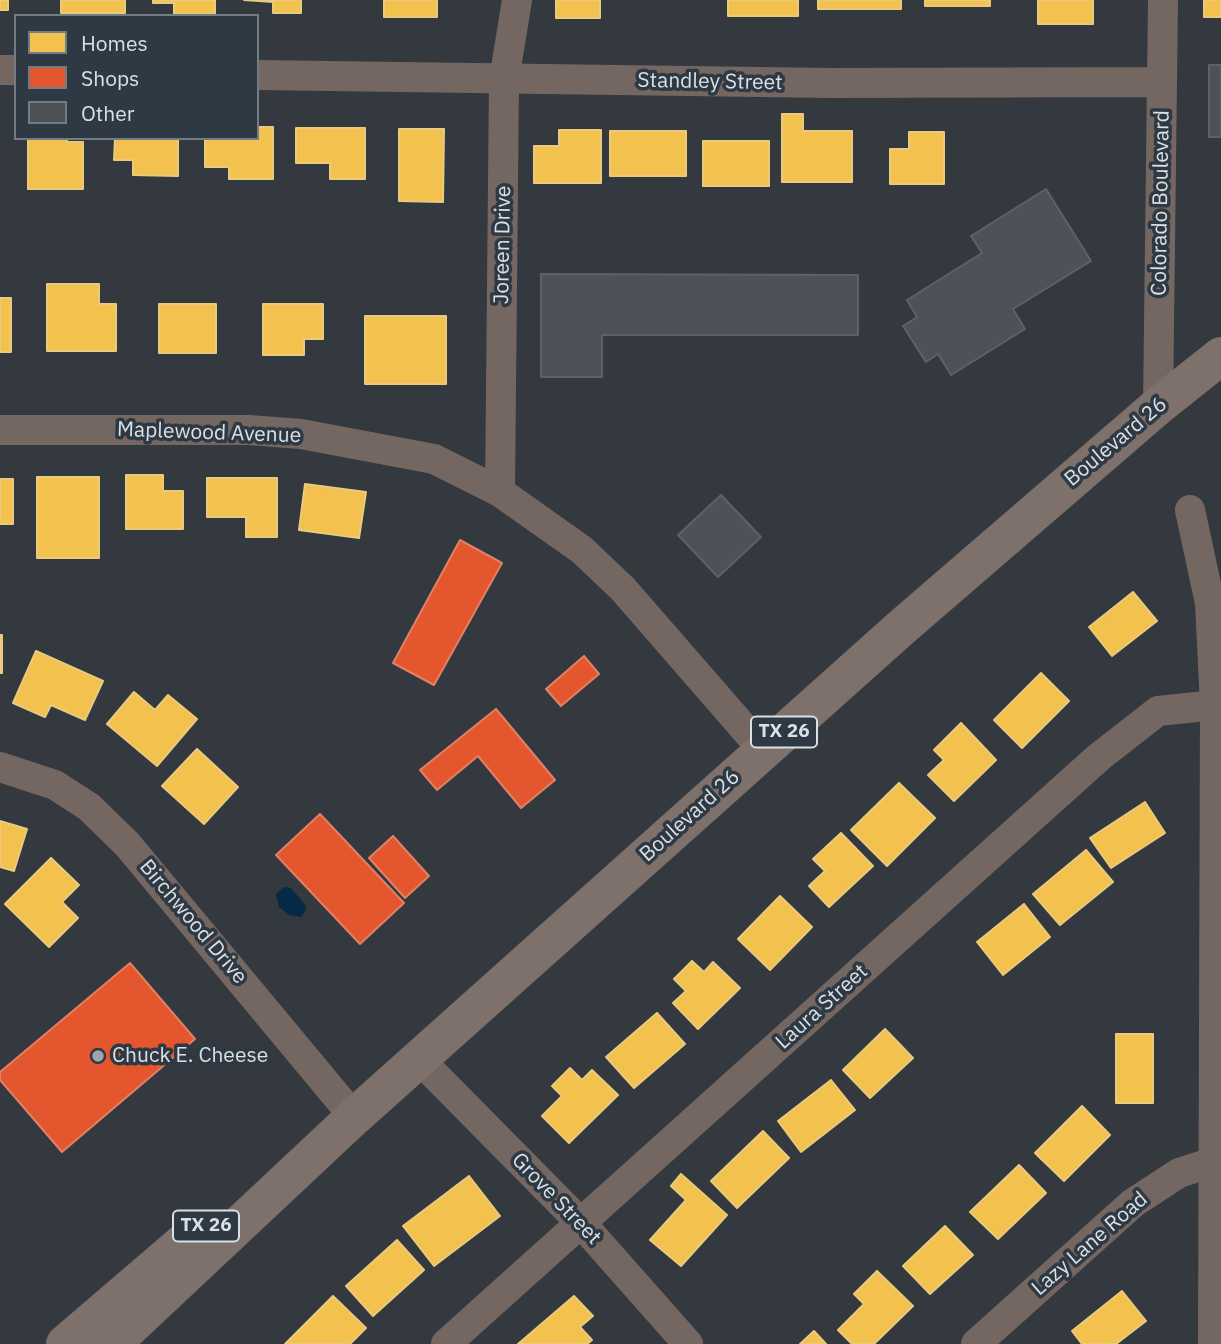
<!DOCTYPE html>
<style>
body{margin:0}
#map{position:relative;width:1221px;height:1344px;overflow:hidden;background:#33393e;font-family:"IBM Plex Sans",sans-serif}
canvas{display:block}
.legend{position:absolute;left:14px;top:14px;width:245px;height:126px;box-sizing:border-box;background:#2e3943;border:2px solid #727c84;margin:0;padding:9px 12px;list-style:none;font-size:21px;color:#d9e0e6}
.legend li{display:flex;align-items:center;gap:14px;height:35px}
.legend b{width:35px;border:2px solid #727c84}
</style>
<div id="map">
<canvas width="1221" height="1344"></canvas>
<ul class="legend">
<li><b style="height:19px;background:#f2c14e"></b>Homes</li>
<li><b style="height:19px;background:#e4572e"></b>Shops</li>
<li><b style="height:19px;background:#4d5258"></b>Other</li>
</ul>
</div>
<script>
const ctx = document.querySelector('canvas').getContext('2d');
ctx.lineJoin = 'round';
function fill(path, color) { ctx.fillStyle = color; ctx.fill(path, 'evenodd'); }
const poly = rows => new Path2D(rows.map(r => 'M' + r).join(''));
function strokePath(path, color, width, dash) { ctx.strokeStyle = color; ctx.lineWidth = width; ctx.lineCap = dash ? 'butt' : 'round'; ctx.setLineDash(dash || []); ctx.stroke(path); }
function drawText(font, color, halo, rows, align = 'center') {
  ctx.font = font + ' "IBM Plex Sans",sans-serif'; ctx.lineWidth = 7; ctx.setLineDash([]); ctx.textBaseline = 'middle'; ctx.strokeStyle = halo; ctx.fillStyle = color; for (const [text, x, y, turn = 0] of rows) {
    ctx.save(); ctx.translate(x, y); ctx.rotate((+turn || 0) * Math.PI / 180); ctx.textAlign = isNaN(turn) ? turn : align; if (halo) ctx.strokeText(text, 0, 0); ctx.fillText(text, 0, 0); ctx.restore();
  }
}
fill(poly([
 [284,887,291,888,305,905,306,910,301,917,289,915,279,907,276,894]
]), '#052a46');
const homes = poly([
 [0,0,8,0,8,10,0,10,0,0],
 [61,0,125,0,125,13,61,13,61,0],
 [153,0,215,0,215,14,174,14,174,3,153,3,153,0],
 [244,0,301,0,301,13,273,13,273,2,244,0],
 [384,0,437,0,437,17,384,17,384,0],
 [556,0,600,0,600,18,556,18,556,0],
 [728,0,798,0,798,16,728,16,728,0],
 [818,0,901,0,901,9,818,9,818,0],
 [925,0,990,0,990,6,925,6,925,0],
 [1038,0,1093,0,1093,24,1038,24,1038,0],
 [1204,0,1221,0,1221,17,1204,17,1204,0],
 [782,114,803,114,803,131,852,131,852,182,782,182,782,114],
 [257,127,273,127,273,179,229,179,229,167,205,167,205,138,257,138,257,127],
 [296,128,365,128,365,179,330,179,330,163,296,163,296,128],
 [399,129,444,129,443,202,399,201,399,129],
 [559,130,601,130,601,183,534,183,534,146,559,146,559,130],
 [610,131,686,131,686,176,610,176,610,131],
 [909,132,944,132,944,184,890,184,890,149,909,149,909,132],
 [28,138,67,138,67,142,83,142,83,189,28,189,28,138],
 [115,138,178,138,178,176,133,175,133,160,114,160,115,138],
 [703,141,769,141,769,186,703,186,703,141],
 [47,284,99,284,99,304,116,304,116,351,47,351,47,284],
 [0,298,11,298,11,352,0,352,0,298],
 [159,304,216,304,216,353,159,353,159,304],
 [263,304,323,304,323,339,304,339,304,355,263,355,263,304],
 [365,316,446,316,446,384,365,384,365,316],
 [126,475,163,475,163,491,183,491,183,529,126,529,126,475],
 [37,477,99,477,99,558,37,558,37,477],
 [207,478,277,478,277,537,246,537,246,517,207,517,207,478],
 [0,479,13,479,13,524,0,524,0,479],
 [305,484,366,492,359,538,299,530,305,484],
 [1133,592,1157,621,1112,656,1089,627,1133,592],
 [0,635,2,635,2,673,0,673,0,635],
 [36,651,103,681,85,720,51,705,45,717,13,703,36,651],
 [1041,673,1069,701,1022,748,994,720,1041,673],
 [134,692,155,710,168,695,197,719,157,766,107,724,134,692],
 [961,723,996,760,954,801,928,775,944,760,934,750,961,723],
 [197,749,238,787,204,824,162,786,197,749],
 [899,783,935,818,887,866,851,830,899,783],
 [1145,802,1165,833,1111,868,1090,838,1145,802],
 [0,821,27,829,14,871,0,867,0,821],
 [841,833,873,866,829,907,809,886,825,871,813,859,841,833],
 [1086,850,1113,882,1060,925,1033,894,1086,850],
 [51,858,79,885,62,902,78,918,49,947,5,904,51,858],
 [780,896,812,927,770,970,738,939,780,896],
 [1024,904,1050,937,1003,975,977,942,1024,904],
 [692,961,704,972,713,962,740,988,698,1029,673,1003,686,991,674,979,692,961],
 [657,1013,685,1044,634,1088,606,1057,657,1013],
 [885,1029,913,1058,870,1098,843,1070,885,1029],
 [1116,1034,1153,1034,1153,1103,1116,1103,1116,1034],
 [570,1068,582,1080,592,1070,618,1095,569,1143,542,1116,562,1096,552,1086,570,1068],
 [831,1080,855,1110,801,1152,778,1121,831,1080],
 [1082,1106,1110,1135,1064,1181,1035,1153,1082,1106],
 [763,1131,789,1158,737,1208,711,1181,763,1131],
 [1019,1165,1046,1193,998,1239,970,1212,1019,1165],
 [681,1174,727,1215,681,1266,650,1240,686,1200,671,1186,681,1174],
 [469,1176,500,1216,434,1266,403,1226,469,1176],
 [945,1226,973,1255,930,1294,903,1266,945,1226],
 [397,1240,424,1270,373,1316,346,1286,397,1240],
 [877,1271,913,1306,874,1344,852,1344,838,1330,864,1304,854,1294,877,1271],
 [1122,1291,1146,1321,1116,1344,1082,1344,1072,1331,1122,1291],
 [333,1296,366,1328,350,1344,285,1344,333,1296],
 [574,1296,593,1316,580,1327,592,1340,587,1344,518,1344,574,1296],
 [814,1331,826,1344,800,1344,814,1331]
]);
fill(homes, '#f2c14e');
strokePath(homes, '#eaca7c', 2);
const shops = poly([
 [460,540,502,563,434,685,393,663,460,540],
 [584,656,599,674,561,706,546,689,584,656],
 [496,709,555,780,521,808,478,756,437,790,420,770,496,709],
 [320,814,404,903,360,944,276,855,320,814],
 [393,836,429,876,405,898,369,858,393,836],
 [130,963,195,1039,62,1152,0,1080,0,1072,130,963]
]);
fill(shops, '#e4572e');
strokePath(shops, '#e18065', 2);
const building = poly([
 [1209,65,1221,65,1221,137,1209,137,1209,65],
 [1046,189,1091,261,1013,309,1025,329,951,375,938,354,926,362,903,326,917,317,907,300,982,253,971,236,1046,189],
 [541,274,858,275,858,335,602,335,602,377,541,377,541,274],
 [721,495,761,537,718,577,678,535,721,495]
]);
fill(building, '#4d5258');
strokePath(building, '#5d6267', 2);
strokePath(poly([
 [0,70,16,70],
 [257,75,832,83,1162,82],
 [1158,406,1163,0],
 [0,430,249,430,301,434,434,459,500,492,582,550,623,589,763,750],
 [500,492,504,80,517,0],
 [1190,510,1210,603,1215,705,1213,1344],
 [0,767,55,785,89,807,127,844,354,1117],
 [419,1059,581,1223,688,1344],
 [446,1344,1099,757,1158,711,1215,705],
 [976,1344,1133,1203,1179,1173,1213,1162]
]), '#746762', 30);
strokePath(poly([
 [65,1344,191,1236],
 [112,1344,354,1117,902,627,1158,406,1221,356]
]), '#7e706a', 38);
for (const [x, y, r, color] of [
 [98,1056,7,"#9fa6ab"]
]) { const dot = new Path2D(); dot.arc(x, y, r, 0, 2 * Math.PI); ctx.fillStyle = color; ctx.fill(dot); strokePath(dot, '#2e3943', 2.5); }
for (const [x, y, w] of [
 [784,732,66],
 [206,1226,66]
]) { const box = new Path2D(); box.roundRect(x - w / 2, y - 15.5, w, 31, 5); ctx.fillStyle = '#2e3943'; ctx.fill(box); strokePath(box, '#d9e0e6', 2); }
drawText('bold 19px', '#d9e0e6', null, [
 ["TX 26",784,732],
 ["TX 26",206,1226]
]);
drawText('21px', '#d9e0e6', '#2e3943', [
 ["Standley Street",710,82,1],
 ["Colorado Boulevard",1161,203,-89],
 ["Joreen Drive",503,245,-89],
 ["Maplewood Avenue",209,433,2],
 ["Boulevard 26",1116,442,-40],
 ["Boulevard 26",690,816,-42],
 ["Birchwood Drive",193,922,50],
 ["Laura Street",822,1007,-42],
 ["Grove Street",556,1199,46],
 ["Lazy Lane Road",1090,1244,-41]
]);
drawText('21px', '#d9e0e6', '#2e3943', [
 ["Chuck E. Cheese",112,1056]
], 'left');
</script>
